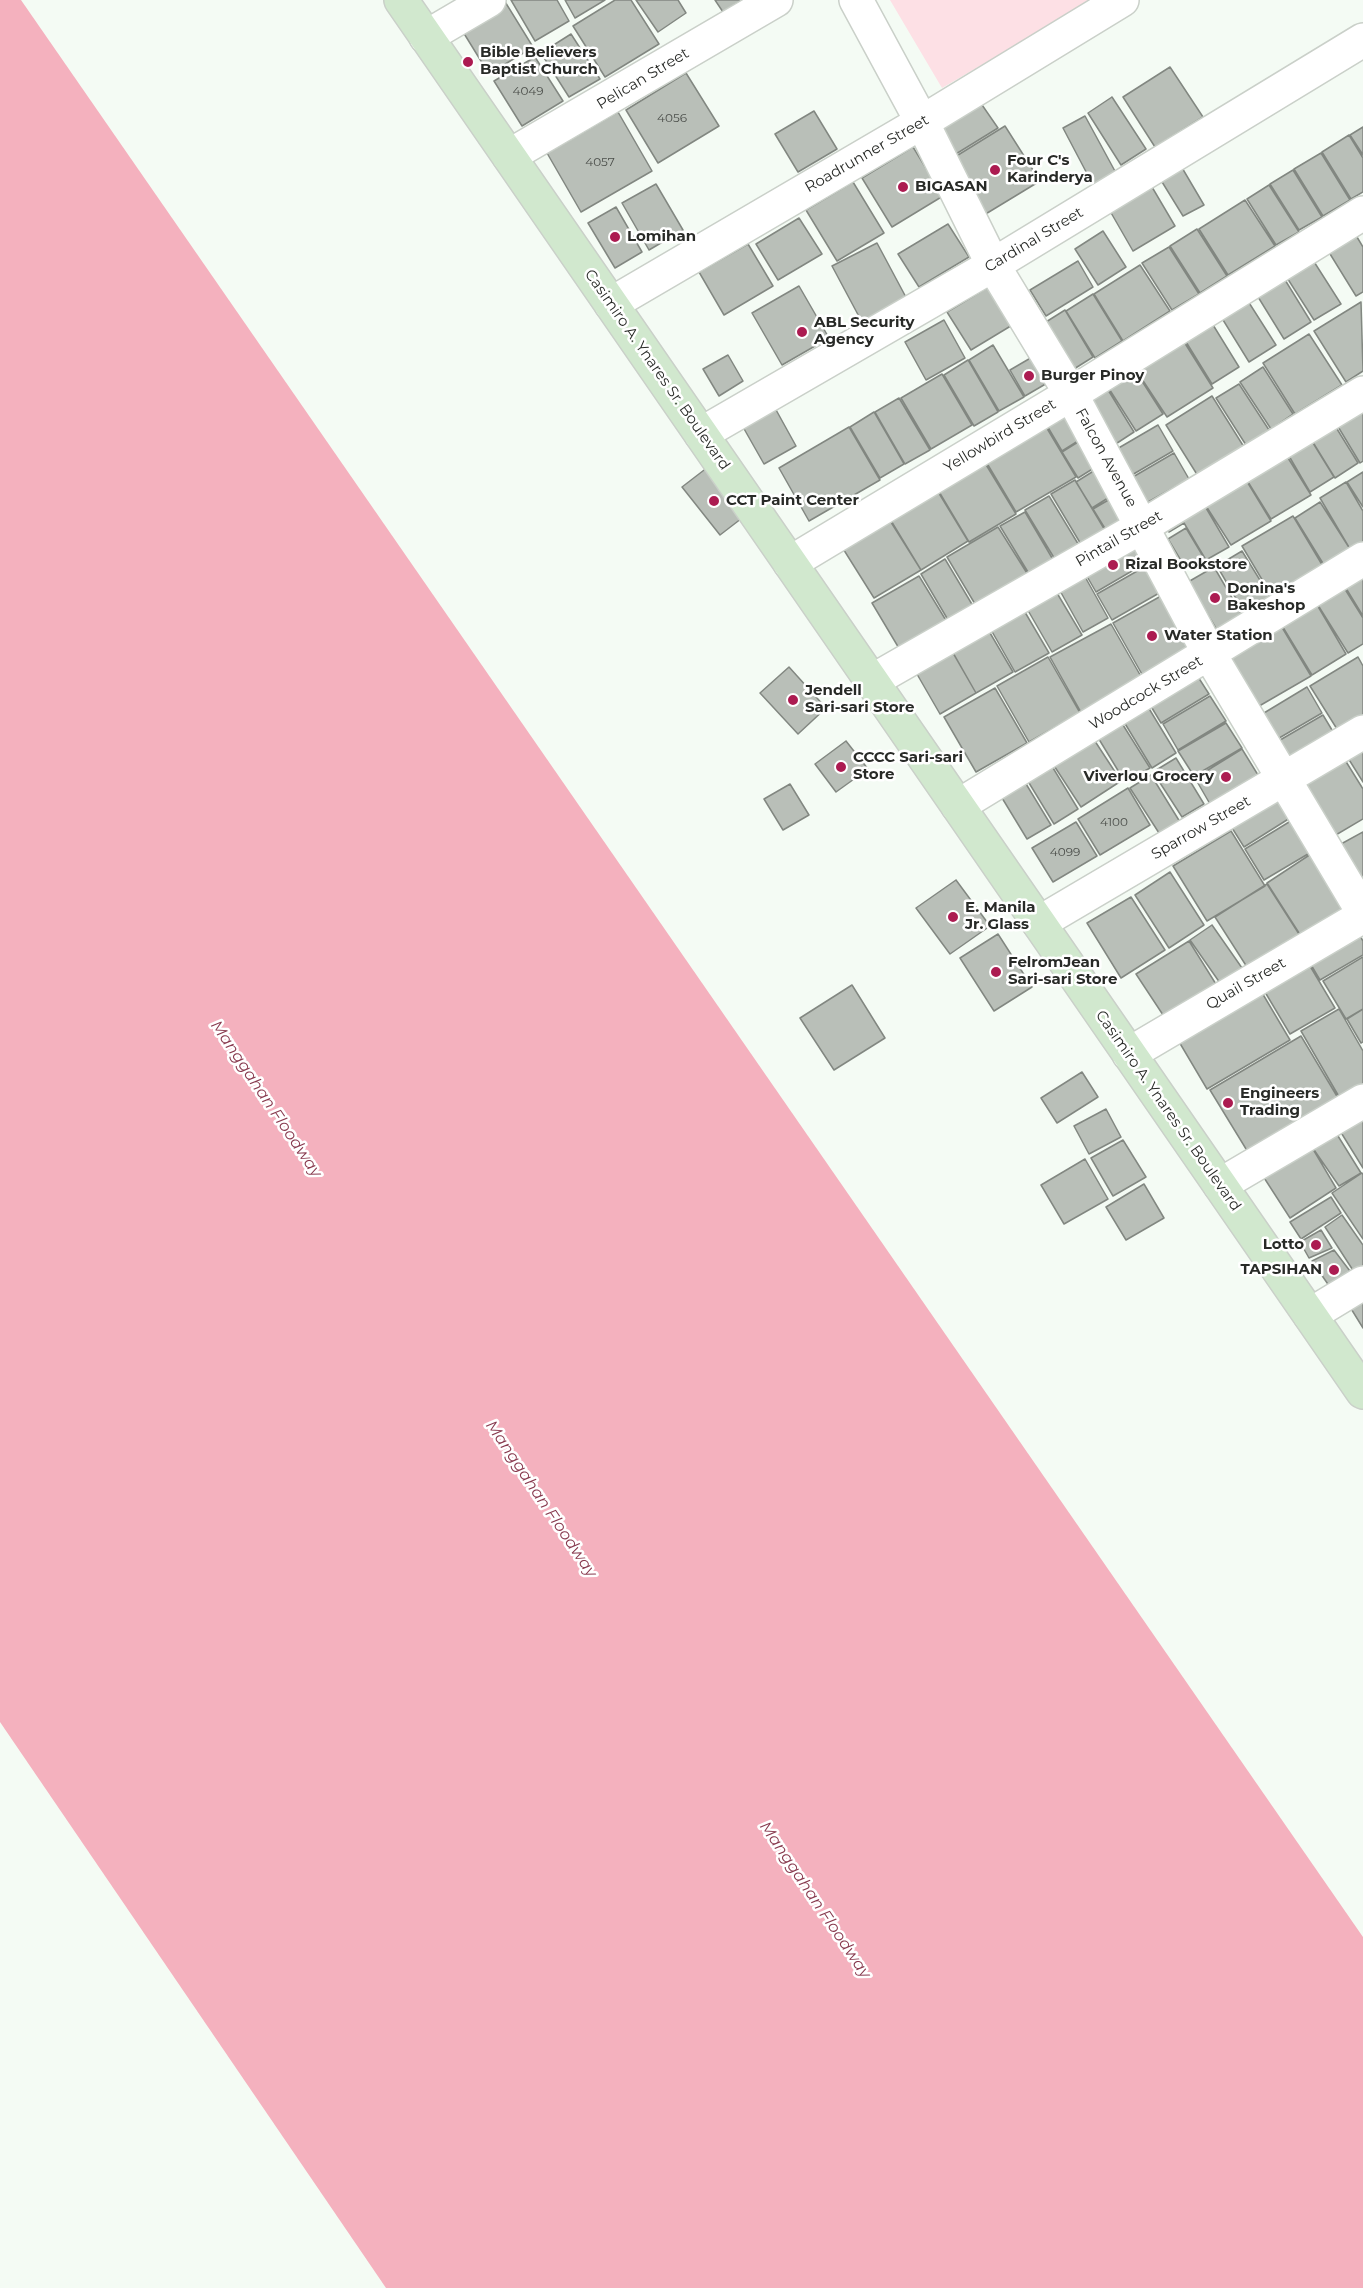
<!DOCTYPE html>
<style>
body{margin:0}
canvas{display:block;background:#f4fbf4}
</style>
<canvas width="1363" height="2288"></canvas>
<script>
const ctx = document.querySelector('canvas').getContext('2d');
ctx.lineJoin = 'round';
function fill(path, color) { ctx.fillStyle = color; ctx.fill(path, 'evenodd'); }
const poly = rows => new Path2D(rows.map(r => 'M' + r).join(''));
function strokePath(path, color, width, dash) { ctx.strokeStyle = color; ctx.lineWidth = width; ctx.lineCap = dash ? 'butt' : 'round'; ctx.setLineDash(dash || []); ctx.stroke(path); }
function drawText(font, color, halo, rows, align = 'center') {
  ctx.font = font + ' Montserrat,sans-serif'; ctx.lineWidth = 5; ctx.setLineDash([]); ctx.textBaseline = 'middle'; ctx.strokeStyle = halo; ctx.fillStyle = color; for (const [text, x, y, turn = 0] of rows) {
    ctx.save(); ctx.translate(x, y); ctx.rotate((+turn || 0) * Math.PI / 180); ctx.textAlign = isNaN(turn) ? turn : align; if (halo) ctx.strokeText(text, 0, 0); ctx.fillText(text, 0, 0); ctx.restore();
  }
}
fill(poly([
 [890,0,1093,0,942,88]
]), '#fde0e5');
fill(poly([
 [0,0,21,0,1363,1937,1363,2288,386,2288,0,1722]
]), '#f4b1be');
const building = poly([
 [504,0,533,47,489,74,460,27,504,0],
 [511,0,557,0,569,21,535,41,511,0],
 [565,0,605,0,575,18,565,0],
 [615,0,631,0,659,44,605,77,573,26,615,0],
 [636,0,678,0,686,13,658,32,636,0],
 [715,0,742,0,723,12,715,0],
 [571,34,600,79,569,97,541,53,571,34],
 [535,57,563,101,522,126,494,81,535,57],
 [1170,67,1203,117,1155,147,1123,97,1170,67],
 [686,73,719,126,658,163,626,110,686,73],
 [1112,97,1146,149,1121,165,1088,113,1112,97],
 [980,102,998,128,951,157,934,130,980,102],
 [814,111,837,149,798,172,775,134,814,111],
 [618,112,652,171,581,212,547,153,618,112],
 [1085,116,1116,173,1093,185,1063,128,1085,116],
 [1005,126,1040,181,984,215,950,160,1005,126],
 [1363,127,1363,155,1350,135,1363,127],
 [1349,135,1363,158,1363,192,1351,199,1322,152,1349,135],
 [913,147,943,196,892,227,862,178,913,147],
 [1321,153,1350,200,1323,216,1294,169,1321,153],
 [1181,166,1204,205,1183,216,1159,177,1181,166],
 [1293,170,1322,217,1299,230,1270,184,1293,170],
 [853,182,884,233,837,261,806,210,853,182],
 [656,184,683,230,649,250,622,203,656,184],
 [1269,185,1299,232,1276,245,1247,199,1269,185],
 [1152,187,1175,226,1133,251,1110,211,1152,187],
 [1245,200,1275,246,1228,275,1199,229,1245,200],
 [616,207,642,252,615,268,588,223,616,207],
 [799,218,822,254,778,280,756,244,799,218],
 [948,224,969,257,919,287,898,254,948,224],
 [1197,229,1227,276,1200,293,1170,246,1197,229],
 [1103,231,1126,267,1098,285,1075,249,1103,231],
 [1354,232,1363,247,1363,292,1356,296,1327,249,1354,232],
 [877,243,908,301,863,324,832,266,877,243],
 [748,244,773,286,724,315,699,272,748,244],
 [1169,247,1199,294,1172,310,1142,263,1169,247],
 [1311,257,1341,304,1314,320,1284,273,1311,257],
 [1078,261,1093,287,1046,316,1030,290,1078,261],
 [1140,265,1170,311,1123,341,1094,294,1140,265],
 [1282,275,1311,322,1284,339,1255,292,1282,275],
 [799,286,829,338,782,365,752,313,799,286],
 [990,286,1014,324,971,350,947,312,990,286],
 [1093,294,1122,341,1095,358,1066,311,1093,294],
 [1246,298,1276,345,1249,362,1220,315,1246,298],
 [1361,302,1363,371,1346,382,1314,331,1361,302],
 [1065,310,1093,357,1066,374,1038,327,1065,310],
 [944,320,965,358,926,380,905,342,944,320],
 [1210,320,1239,367,1212,384,1183,337,1210,320],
 [1309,334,1342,385,1295,414,1263,363,1309,334],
 [1181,337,1213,388,1167,417,1134,367,1181,337],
 [993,345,1024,397,999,411,969,360,993,345],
 [728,355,743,381,719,396,703,369,728,355],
 [1034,356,1049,382,1025,396,1010,370,1034,356],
 [968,360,998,412,974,426,944,375,968,360],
 [1133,367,1163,414,1136,431,1106,384,1133,367],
 [1263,367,1293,414,1271,429,1240,382,1263,367],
 [942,374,972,425,931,449,901,398,942,374],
 [1239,384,1269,430,1246,445,1216,398,1239,384],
 [1105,385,1134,432,1108,449,1078,402,1105,385],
 [1212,396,1244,447,1198,476,1166,425,1212,396],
 [899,398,930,450,905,464,875,412,899,398],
 [1363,403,1363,461,1360,463,1331,415,1363,403],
 [775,408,796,446,764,464,743,427,775,408],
 [1070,410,1086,436,1062,451,1046,424,1070,410],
 [874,412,904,464,880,478,850,427,874,412],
 [1329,416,1358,463,1335,478,1306,431,1329,416],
 [1045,425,1076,477,1016,512,985,460,1045,425],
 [1158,425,1173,451,1125,479,1110,453,1158,425],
 [849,427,880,480,809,521,779,468,849,427],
 [1305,430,1334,477,1310,492,1282,444,1305,430],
 [1086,437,1102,463,1078,478,1062,452,1086,437],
 [1280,445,1311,495,1271,519,1240,469,1280,445],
 [1174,453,1189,479,1141,506,1126,481,1174,453],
 [985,463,1016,514,969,542,938,490,985,463],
 [708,467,746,515,720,535,682,487,708,467],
 [1100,467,1116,493,1092,508,1076,482,1100,467],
 [1240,470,1271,521,1231,545,1199,495,1240,470],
 [1363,472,1363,507,1347,482,1363,472],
 [1075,480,1106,532,1082,546,1051,494,1075,480],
 [1346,482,1363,511,1363,542,1350,549,1320,498,1346,482],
 [937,490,968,541,921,570,890,519,937,490],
 [1117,495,1133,521,1109,535,1093,509,1117,495],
 [1049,496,1080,547,1056,561,1025,510,1049,496],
 [1199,496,1229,547,1206,560,1184,523,1169,532,1161,519,1199,496],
 [1320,502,1350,549,1324,565,1295,518,1320,502],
 [1025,512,1055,563,1031,577,1000,526,1025,512],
 [1293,516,1324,568,1273,598,1242,546,1293,516],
 [889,519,921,570,874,598,842,547,889,519],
 [998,527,1030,578,978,609,947,557,998,527],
 [1186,528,1204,558,1186,569,1168,539,1186,528],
 [1129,539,1144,564,1096,592,1081,566,1129,539],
 [1242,551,1271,598,1245,614,1217,566,1242,551],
 [945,559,976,611,951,625,921,574,945,559],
 [1079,566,1108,618,1083,632,1054,580,1079,566],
 [1146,566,1161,592,1112,620,1097,594,1146,566],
 [1214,567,1242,615,1217,630,1188,582,1214,567],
 [1363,573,1363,616,1344,585,1363,573],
 [919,576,950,627,903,655,872,603,919,576],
 [1051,583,1082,635,1052,652,1022,600,1051,583],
 [1343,586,1363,618,1363,644,1348,653,1316,602,1343,586],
 [1161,596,1191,648,1143,676,1113,623,1161,596],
 [1019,602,1049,653,1015,672,986,621,1019,602],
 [1316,603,1346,654,1312,675,1281,624,1316,603],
 [983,621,1013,672,976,693,947,642,983,621],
 [1111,624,1143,680,1082,714,1050,657,1111,624],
 [1280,624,1311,676,1254,709,1223,658,1280,624],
 [946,641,976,693,940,714,910,662,946,641],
 [1048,657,1080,713,1029,742,997,686,1048,657],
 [1358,657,1363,666,1363,724,1342,737,1310,686,1358,657],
 [789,667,826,708,798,734,760,693,789,667],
 [1193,669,1209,694,1161,723,1146,698,1193,669],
 [1307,687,1322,713,1274,741,1259,716,1307,687],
 [995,688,1027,743,976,772,944,717,995,688],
 [1210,696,1226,721,1178,750,1163,724,1210,696],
 [1145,702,1176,753,1152,768,1121,717,1145,702],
 [1323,715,1338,740,1290,768,1275,743,1323,715],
 [1118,717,1150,768,1125,782,1094,731,1118,717],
 [1226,723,1242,748,1194,776,1178,751,1226,723],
 [1089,732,1121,781,1081,807,1049,758,1089,732],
 [846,741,868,769,836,792,815,764,846,741],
 [1242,749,1258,775,1210,804,1195,778,1242,749],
 [1363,749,1363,782,1348,758,1363,749],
 [1047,758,1078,809,1054,824,1023,773,1047,758],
 [1176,758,1204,804,1182,817,1153,772,1176,758],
 [1345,760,1363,789,1363,819,1329,839,1299,788,1345,760],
 [1020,774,1051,825,1027,839,996,788,1020,774],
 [1151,775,1180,822,1159,833,1130,788,1151,775],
 [790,784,809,815,783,830,764,799,790,784],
 [1128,788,1150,825,1100,855,1078,819,1128,788],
 [1276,794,1290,818,1244,847,1229,823,1276,794],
 [1294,819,1313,851,1264,880,1245,849,1294,819],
 [1076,822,1097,856,1053,882,1032,848,1076,822],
 [1231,831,1265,886,1207,921,1173,866,1231,831],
 [1363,832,1363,886,1341,844,1363,832],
 [1314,852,1356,915,1308,947,1267,883,1314,852],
 [1170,872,1204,925,1169,948,1135,895,1170,872],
 [956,880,990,926,950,954,916,908,956,880],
 [1267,884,1306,945,1254,978,1215,917,1267,884],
 [1131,897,1165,950,1121,978,1087,923,1131,897],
 [1212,925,1249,978,1227,993,1190,940,1212,925],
 [1356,929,1363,941,1363,955,1320,980,1307,958,1356,929],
 [998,934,1032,987,994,1011,960,958,998,934],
 [1189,941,1219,989,1167,1021,1136,974,1189,941],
 [1363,957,1363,1009,1346,1019,1323,981,1363,957],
 [1307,961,1335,1008,1290,1034,1262,987,1307,961],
 [852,985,885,1038,834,1070,800,1018,852,985],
 [1261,991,1290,1040,1207,1089,1178,1040,1261,991],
 [1339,1009,1363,1051,1363,1097,1345,1107,1301,1031,1339,1009],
 [1363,1009,1363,1042,1361,1043,1347,1019,1363,1009],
 [1301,1036,1344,1108,1254,1162,1210,1090,1301,1036],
 [1082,1072,1098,1097,1057,1123,1041,1098,1082,1072],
 [1106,1109,1121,1137,1089,1154,1074,1126,1106,1109],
 [1363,1112,1363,1168,1337,1126,1363,1112],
 [1333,1128,1361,1173,1339,1186,1310,1144,1333,1128],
 [1123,1140,1146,1177,1113,1196,1091,1158,1123,1140],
 [1310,1144,1336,1188,1290,1218,1261,1173,1310,1144],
 [1085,1159,1108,1199,1064,1224,1041,1185,1085,1159],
 [1362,1173,1363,1175,1363,1239,1332,1193,1362,1173],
 [1144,1184,1164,1218,1126,1240,1106,1207,1144,1184],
 [1331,1197,1341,1213,1301,1239,1290,1222,1331,1197],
 [1342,1215,1363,1245,1363,1275,1358,1278,1325,1227,1342,1215],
 [1321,1230,1332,1248,1309,1258,1300,1242,1321,1230],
 [1334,1250,1356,1279,1334,1293,1312,1261,1334,1250],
 [1363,1299,1363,1328,1350,1307,1363,1299]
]);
fill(building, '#b9bfb8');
strokePath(building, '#828781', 1.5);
const street = poly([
 [856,0,922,122,993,265,1071,394,1210,655,1363,912],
 [426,37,489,0],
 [509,156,776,0],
 [611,304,922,122,1122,0],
 [701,434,993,265,1363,40],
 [790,563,1071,394,1363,213],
 [872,681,1143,526,1363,393],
 [958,806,1363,559],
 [1039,923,1363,732],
 [1129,1054,1363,916],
 [1220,1185,1363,1101],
 [1310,1315,1363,1283]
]);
const secondary = poly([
 [401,0,1363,1392]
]);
strokePath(street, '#cad0c9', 36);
strokePath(secondary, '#cad0c9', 36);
strokePath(street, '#fff', 33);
strokePath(secondary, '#d1e8ce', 33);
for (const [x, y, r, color] of [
 [468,62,6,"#ac1b51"],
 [995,170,6,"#ac1b51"],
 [903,187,6,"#ac1b51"],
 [615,237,6,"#ac1b51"],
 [802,332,6,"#ac1b51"],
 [1029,376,6,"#ac1b51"],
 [714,501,6,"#ac1b51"],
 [1113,565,6,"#ac1b51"],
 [1215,598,6,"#ac1b51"],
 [1152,636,6,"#ac1b51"],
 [793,700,6,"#ac1b51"],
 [841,767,6,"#ac1b51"],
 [1226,777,6,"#ac1b51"],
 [953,917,6,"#ac1b51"],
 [996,972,6,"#ac1b51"],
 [1228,1103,6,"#ac1b51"],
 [1316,1245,6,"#ac1b51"],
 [1334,1270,6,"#ac1b51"]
]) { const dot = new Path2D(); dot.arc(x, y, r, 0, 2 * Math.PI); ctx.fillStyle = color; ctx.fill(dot); strokePath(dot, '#fff', 2); }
drawText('12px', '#4c4f4b', null, [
 ["4049",528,91],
 ["4056",672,118],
 ["4057",600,162],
 ["4100",1114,822],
 ["4099",1065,852]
]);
drawText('bold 15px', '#282a27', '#fff', [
 ["Bible Believers",480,53],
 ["Baptist Church",480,70],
 ["Four C's",1007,161],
 ["Karinderya",1007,178],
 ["BIGASAN",915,187],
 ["Lomihan",627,237],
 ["ABL Security",814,323],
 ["Agency",814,340],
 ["Burger Pinoy",1041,376],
 ["CCT Paint Center",726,501],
 ["Rizal Bookstore",1125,565],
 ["Donina's",1227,589],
 ["Bakeshop",1227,606],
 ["Water Station",1164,636],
 ["Jendell",805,691],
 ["Sari-sari Store",805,708],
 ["CCCC Sari-sari",853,758],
 ["Store",853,775],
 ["Viverlou Grocery",1214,777,"right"],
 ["E. Manila",965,908],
 ["Jr. Glass",965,925],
 ["FelromJean",1008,963],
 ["Sari-sari Store",1008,980],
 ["Engineers",1240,1094],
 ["Trading",1240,1111],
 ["Lotto",1304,1245,"right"],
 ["TAPSIHAN",1322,1270,"right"]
], 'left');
drawText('15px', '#282a27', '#fff', [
 ["Pelican Street",643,79,-31],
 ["Roadrunner Street",867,154,-30],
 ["Cardinal Street",1034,240,-31],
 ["Casimiro A. Ynares Sr. Boulevard",657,370,55],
 ["Yellowbird Street",1000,436,-31],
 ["Falcon Avenue",1106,458,61],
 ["Pintail Street",1119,539,-30],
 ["Woodcock Street",1146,693,-31],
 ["Sparrow Street",1201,828,-30],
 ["Quail Street",1246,984,-30],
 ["Casimiro A. Ynares Sr. Boulevard",1168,1111,55]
]);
drawText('italic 16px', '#88394e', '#fff', [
 ["Manggahan Floodway",266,1099,56],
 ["Manggahan Floodway",541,1499,56],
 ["Manggahan Floodway",815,1900,56]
]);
</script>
